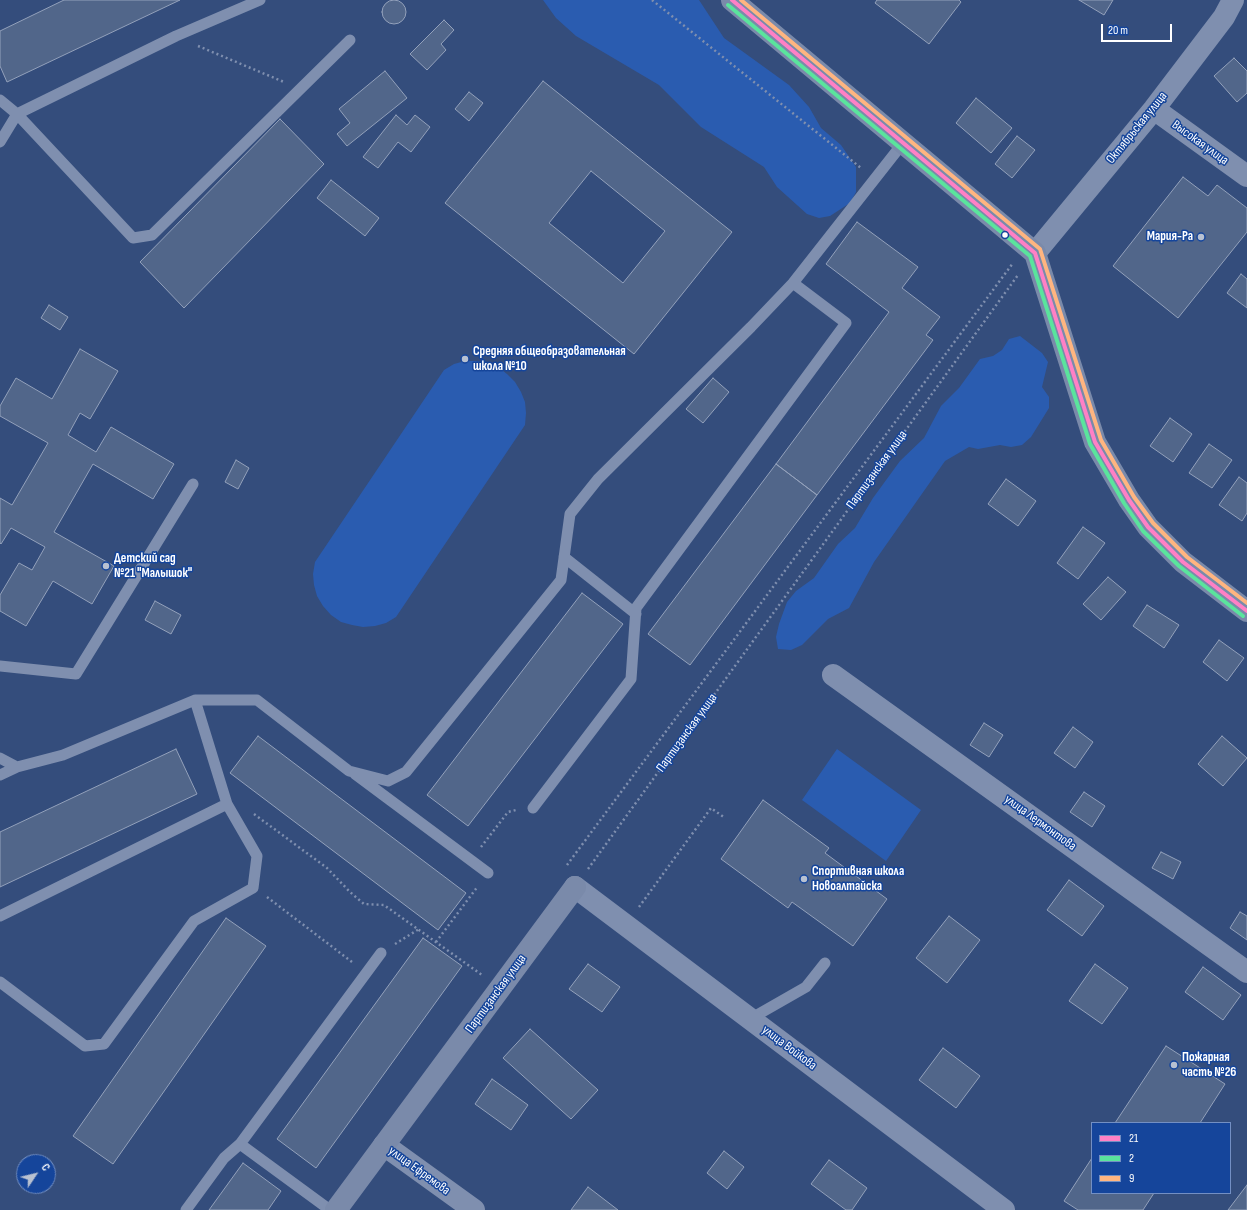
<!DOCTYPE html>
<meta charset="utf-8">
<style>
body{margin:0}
#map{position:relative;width:1247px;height:1210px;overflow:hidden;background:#344d7c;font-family:"Sofia Sans Condensed",sans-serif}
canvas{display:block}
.legend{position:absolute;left:1091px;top:1122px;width:140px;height:72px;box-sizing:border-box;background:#15459b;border:1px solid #738fc3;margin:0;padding:5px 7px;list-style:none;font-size:12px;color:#fff}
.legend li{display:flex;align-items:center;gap:8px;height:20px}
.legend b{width:20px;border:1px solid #738fc3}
.north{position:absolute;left:16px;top:1154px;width:40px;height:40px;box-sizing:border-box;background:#15459b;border:1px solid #738fc3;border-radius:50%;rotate:55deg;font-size:11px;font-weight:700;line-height:16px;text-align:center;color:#fff}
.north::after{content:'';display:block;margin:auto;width:14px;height:18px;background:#b8c1d1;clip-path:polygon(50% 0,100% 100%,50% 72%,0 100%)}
.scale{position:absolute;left:1101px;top:24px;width:71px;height:18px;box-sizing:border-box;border:2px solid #fff;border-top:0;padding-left:5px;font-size:12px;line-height:14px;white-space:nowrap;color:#fff;-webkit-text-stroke:3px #15459b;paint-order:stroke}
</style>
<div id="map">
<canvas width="1247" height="1210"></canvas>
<ul class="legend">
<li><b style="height:5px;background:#ff80c5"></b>21</li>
<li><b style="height:5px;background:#5ae49d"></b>2</li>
<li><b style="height:5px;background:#ffb580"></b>9</li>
</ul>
<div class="north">С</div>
<div class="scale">20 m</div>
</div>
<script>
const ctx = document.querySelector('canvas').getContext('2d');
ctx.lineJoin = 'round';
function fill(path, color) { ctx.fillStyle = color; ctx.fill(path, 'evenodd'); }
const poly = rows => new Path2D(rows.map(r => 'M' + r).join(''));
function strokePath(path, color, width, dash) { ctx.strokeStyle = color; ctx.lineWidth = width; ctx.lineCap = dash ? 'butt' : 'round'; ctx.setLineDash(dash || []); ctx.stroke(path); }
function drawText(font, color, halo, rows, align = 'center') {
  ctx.font = font + ' "Sofia Sans Condensed",sans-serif'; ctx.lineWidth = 3; ctx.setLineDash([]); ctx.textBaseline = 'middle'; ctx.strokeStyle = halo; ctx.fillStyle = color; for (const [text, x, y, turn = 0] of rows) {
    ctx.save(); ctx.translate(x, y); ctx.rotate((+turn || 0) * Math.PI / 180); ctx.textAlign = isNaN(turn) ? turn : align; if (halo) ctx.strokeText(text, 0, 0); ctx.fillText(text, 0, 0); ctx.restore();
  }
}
fill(poly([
 [543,0,699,0,724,38,789,85,809,107,821,128,841,145,856,167,856,192,850,203,830,216,819,218,807,214,777,187,764,167,701,127,659,85,576,36,556,18],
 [1020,336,1042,353,1048,362,1042,387,1049,397,1049,408,1031,437,1022,445,1011,447,1000,445,978,449,969,447,945,461,874,562,849,608,828,619,802,645,791,650,778,649,776,637,779,624,787,602,796,591,814,578,838,544,855,528,873,498,900,461,924,438,941,406,959,388,980,359,993,356,1002,350,1009,339],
 [465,361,476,361,488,363,498,367,507,374,515,382,521,392,525,402,526,413,525,425,396,617,386,623,375,626,363,627,352,625,341,622,331,615,323,606,317,596,314,585,313,574,315,562,444,370,454,364],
 [837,749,921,810,886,861,802,800]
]), '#2a5cb0');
const building = poly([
 '382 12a12 12 0 1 1 24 0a12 12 0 1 1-24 0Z',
 [64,0,180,0,7,82,0,66,0,31,64,0],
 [877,0,959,0,961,2,929,44,875,3,877,0],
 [1079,0,1113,0,1104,15,1079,0],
 [444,20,454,30,441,44,446,50,427,70,410,54,444,20],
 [1234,58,1247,71,1247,93,1237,102,1214,76,1234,58],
 [385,71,407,98,347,146,337,134,350,123,339,109,385,71],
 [543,81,732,232,634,354,445,203,543,81],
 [591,171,665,231,623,283,549,223,591,171],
 [469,92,483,103,469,121,455,109,469,92],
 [976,98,1012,128,991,153,956,123,976,98],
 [396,115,407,125,415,115,430,127,411,152,398,142,378,168,363,157,396,115],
 [280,119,324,164,184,308,140,262,280,119],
 [1017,136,1035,150,1012,178,995,164,1017,136],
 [1183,177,1208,196,1217,185,1247,208,1247,232,1178,318,1113,266,1183,177],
 [331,180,379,218,365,236,317,198,331,180],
 [857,222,918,267,902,288,940,317,926,335,933,340,817,495,776,464,889,312,826,264,857,222],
 [1241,274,1247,279,1247,308,1227,293,1241,274],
 [49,305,68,317,60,330,41,318,49,305],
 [80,349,118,371,90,419,80,413,68,435,96,452,111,427,174,464,153,499,93,464,54,532,114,566,92,604,53,581,26,626,0,611,0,595,19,563,32,570,45,547,11,528,1,544,0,543,0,498,12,505,48,443,0,416,0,406,16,378,52,399,80,349],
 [713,378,729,392,703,423,686,409,713,378],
 [1170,418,1192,434,1173,462,1150,446,1170,418],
 [1209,444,1232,460,1212,488,1189,473,1209,444],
 [236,460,249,468,238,489,225,482,236,460],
 [776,464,817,495,690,665,648,634,776,464],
 [1239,477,1247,483,1247,513,1242,521,1219,505,1239,477],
 [1006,479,1036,501,1018,526,988,504,1006,479],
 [1083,527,1105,543,1078,579,1057,563,1083,527],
 [1108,577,1126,592,1101,620,1083,604,1108,577],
 [582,593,623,624,468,826,427,795,582,593],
 [155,601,181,615,171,634,145,620,155,601],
 [1147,605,1179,625,1164,648,1133,626,1147,605],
 [1219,640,1244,658,1227,681,1203,662,1219,640],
 [984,723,1003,735,989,757,970,745,984,723],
 [1073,727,1093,742,1075,768,1054,753,1073,727],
 [258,736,466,893,438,930,230,773,258,736],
 [1222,736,1247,758,1223,786,1198,764,1222,736],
 [176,749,197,794,0,887,0,832,176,749],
 [1084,792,1105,806,1092,827,1070,812,1084,792],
 [763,800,829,848,825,853,887,899,853,946,792,902,788,908,721,859,763,800],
 [1161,852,1181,862,1173,879,1152,868,1161,852],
 [1069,880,1104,906,1082,936,1047,910,1069,880],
 [1240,912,1247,916,1247,940,1230,928,1240,912],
 [949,916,980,940,947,983,916,958,949,916],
 [226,918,266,946,113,1164,73,1136,226,918],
 [423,938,462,966,316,1168,277,1139,423,938],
 [588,964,620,987,602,1012,569,989,588,964],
 [1095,964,1128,988,1102,1024,1069,1001,1095,964],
 [1203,967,1241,995,1223,1020,1185,992,1203,967],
 [530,1029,598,1090,571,1119,503,1058,530,1029],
 [1166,1046,1225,1084,1200,1123,1115,1123,1166,1046],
 [943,1048,980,1076,956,1108,919,1080,943,1048],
 [492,1079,528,1105,511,1130,475,1104,492,1079],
 [724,1151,744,1167,727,1189,707,1173,724,1151],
 [1092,1158,1092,1193,1154,1193,1143,1210,1078,1210,1064,1201,1092,1158],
 [829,1160,867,1188,852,1210,846,1210,811,1184,829,1160],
 [243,1163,281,1191,268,1210,209,1210,243,1163],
 [1247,1185,1247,1210,1228,1210,1247,1185],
 [588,1187,618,1210,571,1210,588,1187]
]);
fill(building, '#51668a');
strokePath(building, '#93a1bb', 1);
strokePath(poly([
 [652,0,861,168],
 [198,46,284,82],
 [254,814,327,868,350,892,364,904,384,905,482,975],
 [481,847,508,812,516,810],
 [567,865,1013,263],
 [588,869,1018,275],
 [267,897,352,962],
 [639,907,711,808,725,818],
 [436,942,478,886],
 [395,944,419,929]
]), '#7f8faf', 2.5, [2, 3]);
strokePath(poly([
 [260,0,176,36,17,114,133,238,152,235,350,40],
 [0,100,17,114,0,142],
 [564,557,636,614],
 [0,666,76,674,193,484],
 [0,758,17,767],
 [355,774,488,873],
 [0,775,17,767,63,755,195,700,257,700,349,771,388,781,406,772,561,580,570,514,598,479,751,327,793,283,903,143],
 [533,808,631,679,636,608,846,323,793,283],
 [0,916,227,804],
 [0,982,85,1046,104,1044,194,921,253,888,257,856,227,804,195,700],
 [750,1019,806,987,825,963],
 [240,1144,330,1210],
 [186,1210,224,1158,240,1144,381,953]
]), '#7f8faf', 11);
strokePath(poly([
 [1154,109,1247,176],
 [1035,253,1154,109,1224,17,1233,0],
 [833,675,1247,972],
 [575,887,1004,1210],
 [384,1145,474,1210]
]), '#7f8faf', 22);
strokePath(poly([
 [732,0,1035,253,1095,442,1129,500,1148,527,1183,562,1247,611],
 [336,1210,575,887]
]), '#7a8aaa', 22);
strokePath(poly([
 [732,0,1035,253,1095,442,1129,500,1148,527,1183,562,1247,611]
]), '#ff80c5', 4);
strokePath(poly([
 [728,5,1030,256,1090,444,1124,503,1143,531,1179,566,1243,616]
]), '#5ae49d', 4);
strokePath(poly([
 [741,0,1040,249,1101,440,1134,497,1153,523,1187,557,1247,603]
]), '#ffb580', 4);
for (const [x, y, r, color] of [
 [1005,235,3.5,"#fff"],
 [1201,237,4,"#b8c1d1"],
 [465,359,4,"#b8c1d1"],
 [106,566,4,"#b8c1d1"],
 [804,879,4,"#b8c1d1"],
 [1174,1065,4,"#b8c1d1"]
]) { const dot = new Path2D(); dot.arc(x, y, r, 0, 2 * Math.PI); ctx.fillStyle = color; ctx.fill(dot); strokePath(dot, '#15459b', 1.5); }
drawText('13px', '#fff', '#15459b', [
 ["Октябрьская улица",1137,128,-51],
 ["Высокая улица",1200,143,36],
 ["Партизанская улица",877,470,-54],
 ["Партизанская улица",687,733,-54],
 ["улица Лермонтова",1040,823,36],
 ["Партизанская улица",496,994,-54],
 ["улица Войкова",789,1048,37],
 ["улица Ефремова",419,1171,36]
]);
drawText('bold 13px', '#fff', '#15459b', [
 ["Мария-Ра",1193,237,"right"],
 ["Средняя общеобразовательная",473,352],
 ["школа №10",473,367],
 ["Детский сад",114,559],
 ["№21 \"Малышок\"",114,574],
 ["Спортивная школа",812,872],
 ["Новоалтайска",812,887],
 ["Пожарная",1182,1058],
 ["часть №26",1182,1073]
], 'left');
</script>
